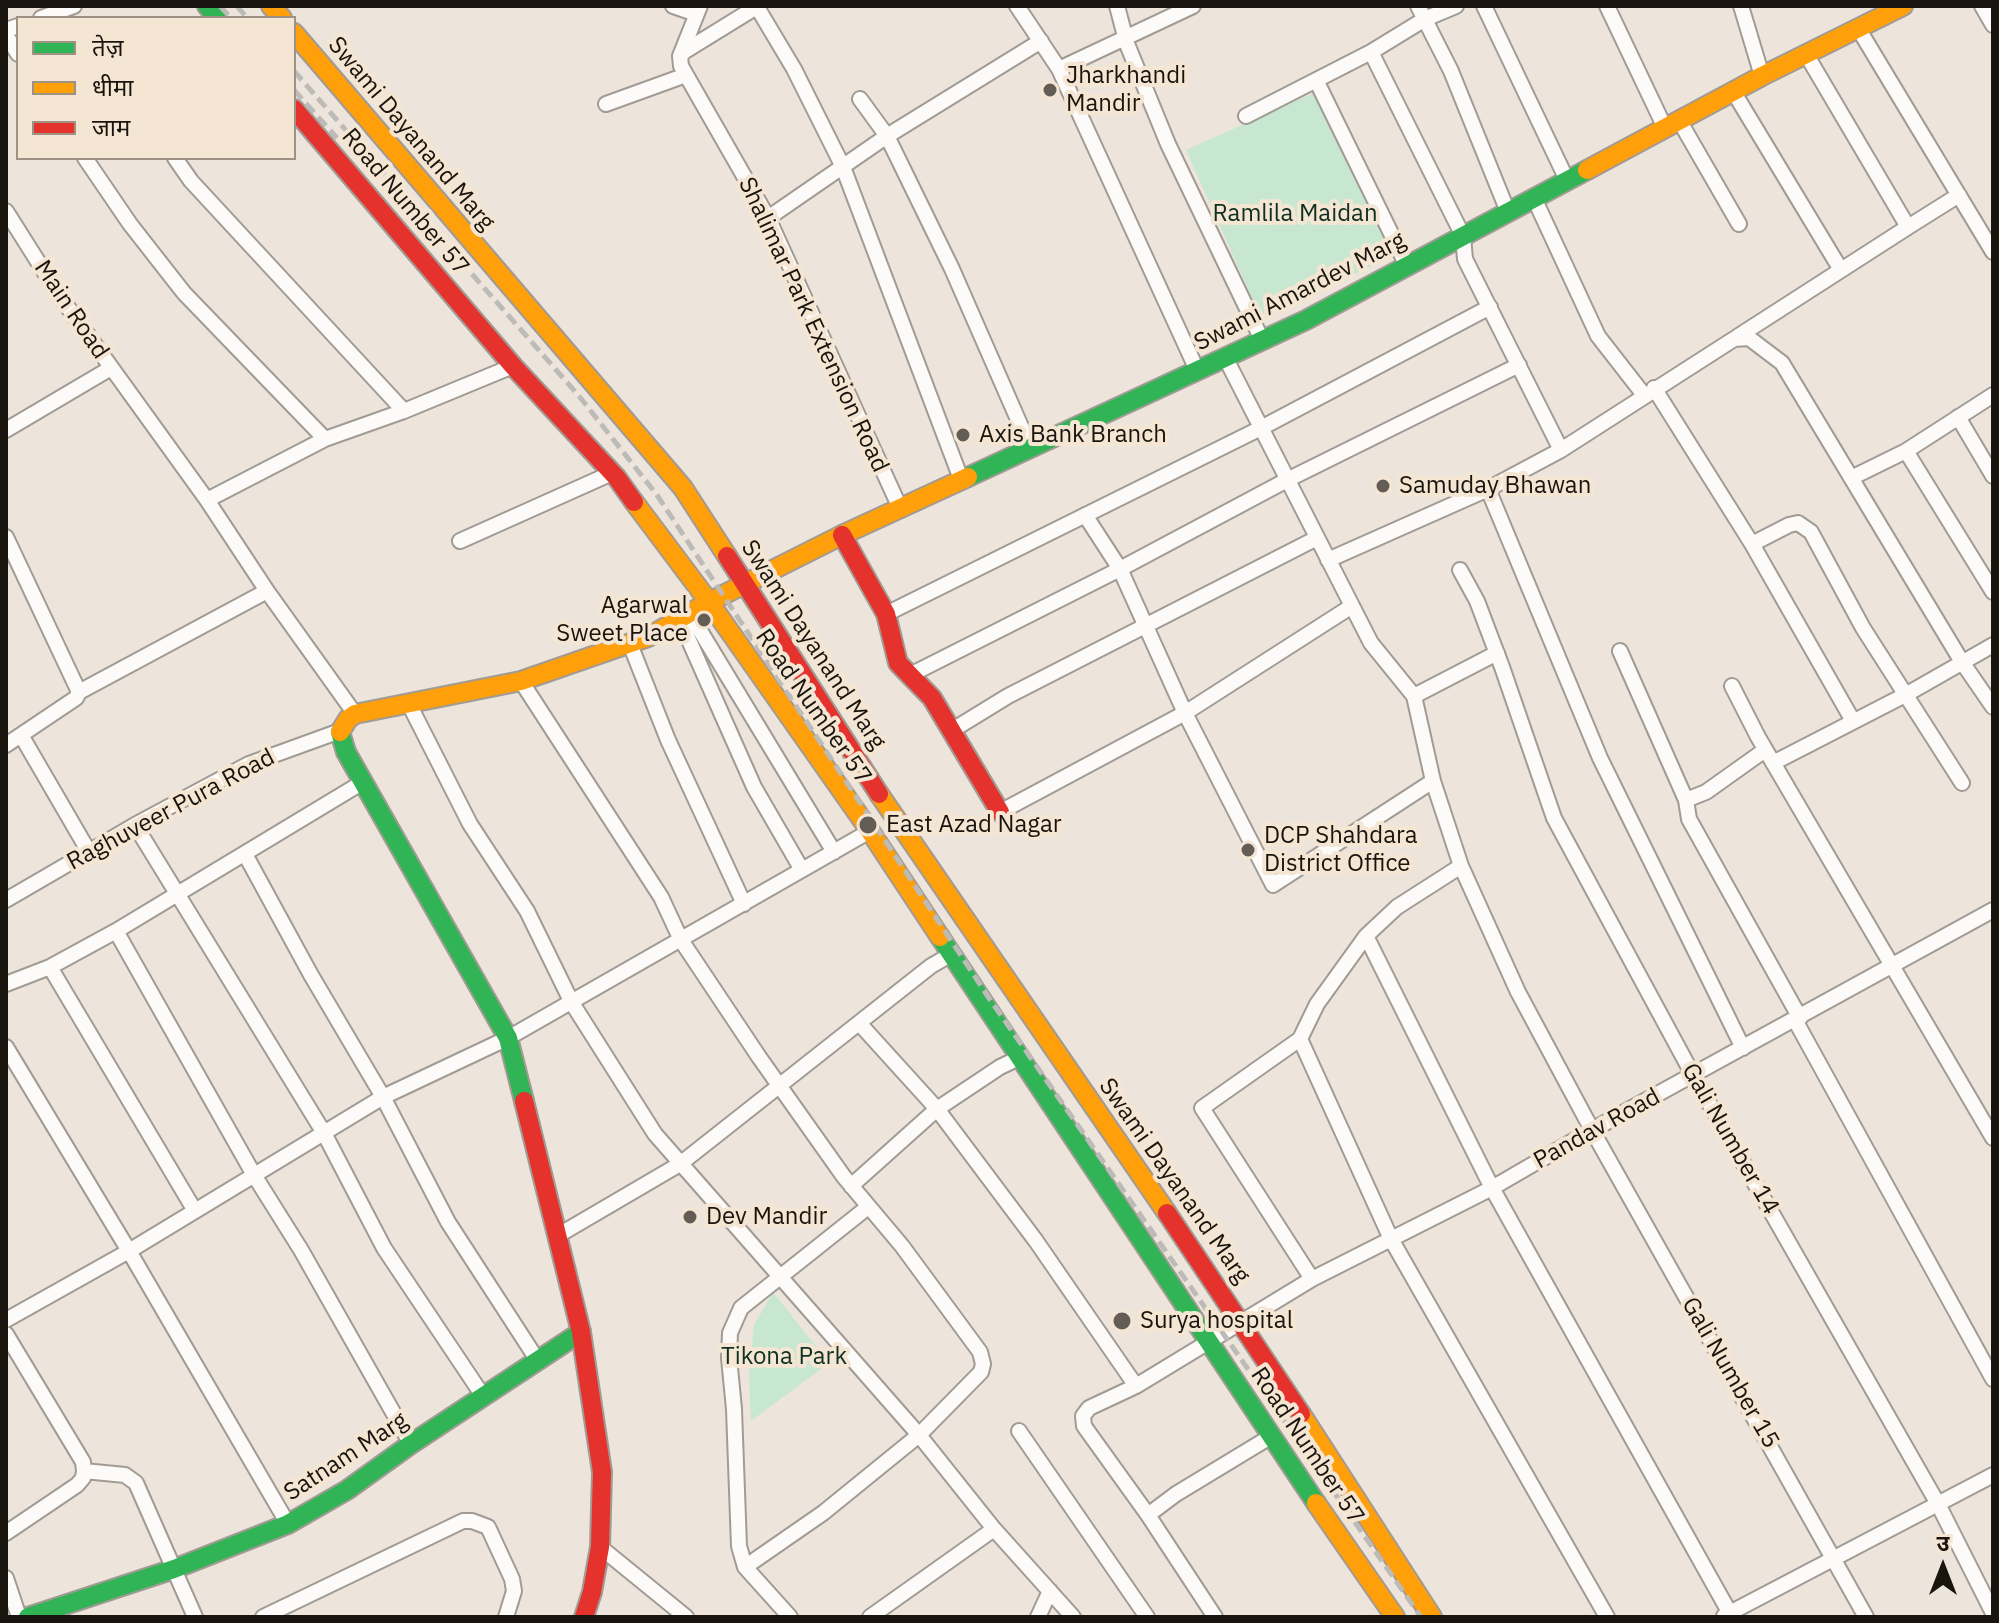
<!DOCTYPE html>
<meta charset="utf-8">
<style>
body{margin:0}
#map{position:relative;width:1999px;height:1623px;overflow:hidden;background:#ede5dc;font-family:"IBM Plex Sans","Noto Sans Devanagari",sans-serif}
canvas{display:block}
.frame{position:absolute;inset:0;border:8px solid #19140e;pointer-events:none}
.legend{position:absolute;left:16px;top:16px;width:280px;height:144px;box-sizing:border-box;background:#f5e6d4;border:2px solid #9d9285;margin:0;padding:10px 14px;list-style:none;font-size:24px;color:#19140e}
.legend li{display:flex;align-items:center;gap:16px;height:40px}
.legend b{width:40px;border:2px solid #9d9285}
.north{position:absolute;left:1903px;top:1527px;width:80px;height:80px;-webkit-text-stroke:6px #f5e6d4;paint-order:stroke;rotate:0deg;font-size:22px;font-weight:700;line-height:32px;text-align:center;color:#19140e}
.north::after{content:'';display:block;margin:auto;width:28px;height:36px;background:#19140e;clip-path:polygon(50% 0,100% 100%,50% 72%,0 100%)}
</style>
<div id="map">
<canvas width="1999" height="1623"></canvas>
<div class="frame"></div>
<ul class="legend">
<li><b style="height:10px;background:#30b455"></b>तेज़</li>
<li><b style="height:10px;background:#ff9f0a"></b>धीमा</li>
<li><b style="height:10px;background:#e5322d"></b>जाम</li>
</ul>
<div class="north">उ</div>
</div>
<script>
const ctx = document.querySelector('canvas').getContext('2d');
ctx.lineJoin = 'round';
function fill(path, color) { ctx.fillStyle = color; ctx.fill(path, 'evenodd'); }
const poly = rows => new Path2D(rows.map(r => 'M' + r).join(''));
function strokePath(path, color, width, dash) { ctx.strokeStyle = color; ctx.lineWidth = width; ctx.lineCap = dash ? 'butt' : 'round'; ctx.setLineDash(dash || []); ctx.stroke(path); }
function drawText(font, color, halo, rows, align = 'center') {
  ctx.font = font + ' "IBM Plex Sans",sans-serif'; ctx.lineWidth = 8; ctx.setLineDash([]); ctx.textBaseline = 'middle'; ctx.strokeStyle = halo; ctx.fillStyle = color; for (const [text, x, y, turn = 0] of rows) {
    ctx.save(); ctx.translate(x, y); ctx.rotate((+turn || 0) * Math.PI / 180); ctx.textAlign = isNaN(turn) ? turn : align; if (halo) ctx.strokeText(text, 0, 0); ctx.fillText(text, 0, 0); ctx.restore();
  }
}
fill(poly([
 [1316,92,1400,254,1260,316,1186,150],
 [773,1292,829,1363,751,1421,749,1374,754,1325]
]), '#c7e7d1');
const street = poly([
 [673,6,696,14],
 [758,6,685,51,680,56,681,66,768,218,900,508],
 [1017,6,1059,69,1197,370],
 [1117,6,1127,44,1168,144,1262,340],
 [1418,6,1451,71,1508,212],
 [1484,6,1567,180],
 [1607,6,1665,128],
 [1741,6,1762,76],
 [1982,6,1993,25],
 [757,7,794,69,843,167,961,479],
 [41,18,74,6],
 [1858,28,1993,252],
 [6,30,18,26],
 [6,35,18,54],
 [1371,52,1463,236,1465,259,1561,450],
 [1806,54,1908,227,1959,195],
 [680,56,700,6],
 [1059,69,1193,6],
 [1316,80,1407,266],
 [1733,91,1841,270],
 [860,99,887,136,952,269,1030,447],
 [606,104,686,75],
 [1246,116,1371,52,1425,19,1456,6],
 [1679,120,1739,224],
 [85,158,130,224,184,293,325,439],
 [175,158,191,181,404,411],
 [1534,198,1598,336,1644,395],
 [6,211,59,295,207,500,267,591,355,714],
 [768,218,887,136,1041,41],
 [1737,337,1908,227],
 [1225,357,1371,643,1414,696,1433,781,1461,866,1518,992,1592,1130,1866,1617],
 [1654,388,1752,544,1853,721],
 [1958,417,1993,476],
 [6,430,111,368],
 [1906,451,1993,592],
 [1851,478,1906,451,1993,395],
 [1488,489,1600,758,1743,1048],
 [207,500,325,439,404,411,513,366],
 [1085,515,1120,569,1185,713,1273,885,1433,781],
 [6,537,79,692,76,698,6,745],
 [460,541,612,473],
 [1752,544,1789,525,1798,523,1811,532,1863,628,1962,783],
 [1328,560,1488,489,1561,450,1734,339,1749,338,1782,363,1962,662,1993,707],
 [1460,570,1477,601,1502,667,1554,818,1693,1075,1938,1504,1993,1613],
 [690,614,834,852],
 [886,614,1261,428,1490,307],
 [680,620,754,787,802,870],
 [630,644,668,740,744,904],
 [1620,651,1686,800,1689,819,1800,1018],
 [910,675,1120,569,1287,480,1519,365],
 [521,681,661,897,681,940,759,1057,844,1177,902,1246,980,1352,983,1364,981,1372,919,1435,823,1513,745,1567],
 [1732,686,1758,737,1993,1138],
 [79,692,267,591],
 [1414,696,1497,653],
 [409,704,470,824,527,911,572,1003,655,1134,919,1435,994,1529,1073,1617],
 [951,731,1008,696,1317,538],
 [21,735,89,852],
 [1773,763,1907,694,1993,645],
 [1686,800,1706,792,1765,750],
 [1000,812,1185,713,1352,606],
 [135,825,324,1133,384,1248,483,1396],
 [245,854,311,975,383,1097,448,1222,538,1361],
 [1461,866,1397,907,1366,936,1492,1188,1732,1617],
 [6,900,135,825,249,764,340,731],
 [116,931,254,1175,301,1250,411,1444],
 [50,967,195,1211],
 [6,984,50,967,116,931,363,782],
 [1795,1020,1993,1379],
 [859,1023,937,1109,1036,1241,1136,1386],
 [1300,1039,1391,1239,1607,1617],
 [6,1047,129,1251,288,1524],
 [851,1186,937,1109,1000,1067,1019,1058],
 [557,1236,680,1164,931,966,950,955],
 [1312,1279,1202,1108,1300,1039,1317,1004,1366,936],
 [6,1320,129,1251,383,1097,508,1038,870,831],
 [6,1334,83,1462,84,1471,83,1478,77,1485,6,1533],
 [1019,1431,1147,1617],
 [84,1471,125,1475,136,1483,195,1617],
 [1148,1515,1176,1494,1270,1437],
 [600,1547,686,1617],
 [6,1578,19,1617],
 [1724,1616,1993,1475],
 [263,1617,463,1521,472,1521,488,1527,512,1579,514,1591,506,1617],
 [790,1617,745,1567,739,1546,734,1409,729,1358,730,1333,741,1308,868,1207],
 [870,1617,994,1529],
 [1038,1617,1050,1591],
 [1215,1617,1148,1515,1084,1426,1083,1416,1089,1408,1136,1386,1312,1279,1492,1188,1592,1130,1993,910]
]);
const fast = poly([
 [207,6,217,18],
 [968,477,1306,320,1587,170],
 [340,732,346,752,508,1038,524,1101],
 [940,937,1316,1503],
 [28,1617,174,1569,288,1524,347,1490,411,1444,581,1332]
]);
const slow = poly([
 [271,6,282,18],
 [294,33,683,488,727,556],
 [1587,170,1762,76,1903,6],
 [634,502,709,602,870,831,940,937],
 [340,732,348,719,355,714,521,681,648,637,709,602,842,535,968,477],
 [879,794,1167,1213],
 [1301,1414,1432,1617],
 [1316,1503,1395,1617]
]);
const jam = poly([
 [294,109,513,366,617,478,634,502],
 [842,535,886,614,898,663,932,698,1000,812],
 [727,556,879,794],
 [524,1101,581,1332,602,1472,600,1547,592,1592,584,1617],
 [1167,1213,1301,1414]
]);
strokePath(street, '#a19b94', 18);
strokePath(fast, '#a19b94', 22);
strokePath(slow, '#a19b94', 22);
strokePath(jam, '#a19b94', 22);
strokePath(street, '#fcfbfa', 14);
strokePath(fast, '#30b455', 18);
strokePath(slow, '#ff9f0a', 18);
strokePath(jam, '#e5322d', 18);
strokePath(poly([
 [220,6,231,18],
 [237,6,247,18],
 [294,71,579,396,657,495,989,998,1421,1617],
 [294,90,337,138]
]), '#bdbbb8', 5, [12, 6]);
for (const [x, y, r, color] of [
 [1050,90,8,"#635d56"],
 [963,435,8,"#635d56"],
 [1383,486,8,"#635d56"],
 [704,620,8,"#635d56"],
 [868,825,10,"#635d56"],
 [1248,850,8,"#635d56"],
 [690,1217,8,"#635d56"],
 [1122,1321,10,"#635d56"]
]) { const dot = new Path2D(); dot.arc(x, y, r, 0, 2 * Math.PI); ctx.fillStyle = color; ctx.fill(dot); strokePath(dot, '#f5e6d4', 3); }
drawText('24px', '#19140e', '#f5e6d4', [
 ["Jharkhandi",1066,76],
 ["Mandir",1066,104],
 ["Axis Bank Branch",979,435],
 ["Samuday Bhawan",1399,486],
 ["Agarwal",688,606,"right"],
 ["Sweet Place",688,634,"right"],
 ["East Azad Nagar",886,825],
 ["DCP Shahdara",1264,836],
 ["District Office",1264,864],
 ["Dev Mandir",706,1217],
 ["Surya hospital",1140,1321]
], 'left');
drawText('24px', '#19140e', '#f5e6d4', [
 ["Swami Dayanand Marg",411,134,50],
 ["Road Number 57",405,202,50],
 ["Swami Amardev Marg",1300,292,-27],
 ["Main Road",71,310,56],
 ["Shalimar Park Extension Road",813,325,65],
 ["Swami Dayanand Marg",813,645,57],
 ["Road Number 57",813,707,55],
 ["Raghuveer Pura Road",171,810,-28],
 ["Pandav Road",1597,1129,-29],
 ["Gali Number 14",1730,1139,60],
 ["Swami Dayanand Marg",1174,1181,55],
 ["Gali Number 15",1730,1373,60],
 ["Road Number 57",1307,1446,56],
 ["Satnam Marg",346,1457,-33]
]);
drawText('24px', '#0d3022', '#f5e6d4', [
 ["Ramlila Maidan",1295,214],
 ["Tikona Park",784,1357]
]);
</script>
